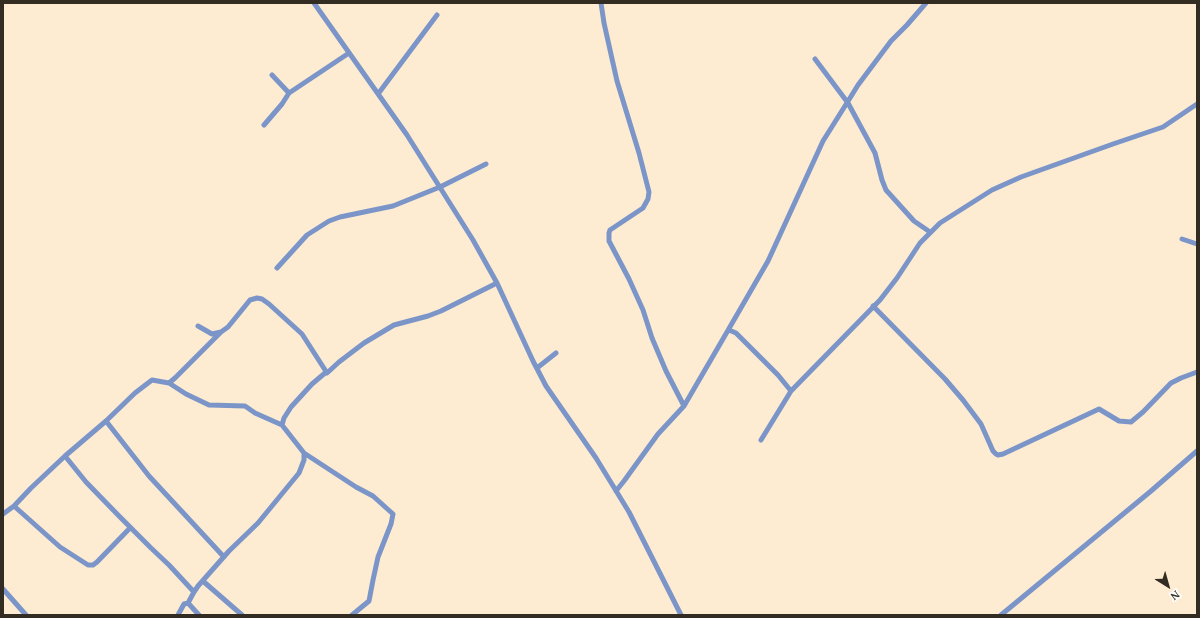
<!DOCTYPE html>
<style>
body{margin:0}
#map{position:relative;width:1200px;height:618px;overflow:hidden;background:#fdecd2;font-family:Georgia,serif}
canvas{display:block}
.frame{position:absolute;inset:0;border:4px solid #322c22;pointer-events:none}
.north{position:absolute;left:1148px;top:566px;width:40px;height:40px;-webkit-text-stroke:3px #fff;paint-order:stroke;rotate:143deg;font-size:11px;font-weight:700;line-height:16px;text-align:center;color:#322c22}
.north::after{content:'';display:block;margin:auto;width:14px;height:18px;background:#322c22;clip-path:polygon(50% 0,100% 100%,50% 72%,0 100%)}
</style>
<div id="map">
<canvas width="1200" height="618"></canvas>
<div class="frame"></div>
<div class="north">N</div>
</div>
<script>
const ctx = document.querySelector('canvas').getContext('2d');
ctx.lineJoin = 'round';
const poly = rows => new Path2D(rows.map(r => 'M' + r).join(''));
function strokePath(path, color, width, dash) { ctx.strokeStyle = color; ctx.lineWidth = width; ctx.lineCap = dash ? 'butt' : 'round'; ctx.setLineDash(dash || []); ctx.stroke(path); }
strokePath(poly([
 [314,3,407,135,473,240,497,283,533,361,546,386,596,458,629,512,681,615],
 [601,3,604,23,617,81,639,153,649,192,648,199,643,208,610,230,609,233,609,241,629,279,643,310,652,338,666,371,684,406],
 [815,59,848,103,875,153,882,180,886,190,914,221,930,232],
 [272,75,289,93],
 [378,94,437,15],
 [264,125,282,104,289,93,349,53],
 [1182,239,1197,244],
 [277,268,307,235,329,221,340,217,393,206,440,187,486,164],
 [873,306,945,379,963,400,981,424,993,451,996,454,998,455,1003,454,1099,409,1119,421,1131,422,1143,412,1171,383,1181,378,1197,372],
 [198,326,212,334,221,332,228,327,250,300,257,298,262,299,269,304,302,334,327,373],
 [727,332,729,330,736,333,778,375,791,391,880,300,897,278,920,243,940,223,992,190,1021,177,1113,144,1163,127,1197,104],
 [537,368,556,353],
 [169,383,175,378,221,332],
 [106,421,149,476,224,557],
 [761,440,791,391],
 [304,453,356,487,373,496,393,514,391,524,378,557,373,580,369,601,352,615],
 [65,456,106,421,135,393,152,380,169,383,186,394,209,405,245,406,255,413,282,425],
 [616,491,624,481,658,434,684,406,727,332,768,261,823,141,850,98,858,85,891,41,907,25,926,3],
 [14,506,60,547,88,565,93,565,97,562,130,528],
 [3,514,14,506,31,488,65,456,86,482,119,516,151,548,169,565,194,592],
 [204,582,242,615],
 [3,589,26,615],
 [188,603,199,615],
 [178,615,184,604,188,603,194,592,198,586,229,551,258,523,299,473,304,460,304,453,282,425,284,418,291,407,312,384,325,373,327,373,339,362,364,343,394,325,428,316,441,311,497,283],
 [1001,615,1151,491,1197,451]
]), '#7c95c8', 5);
</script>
